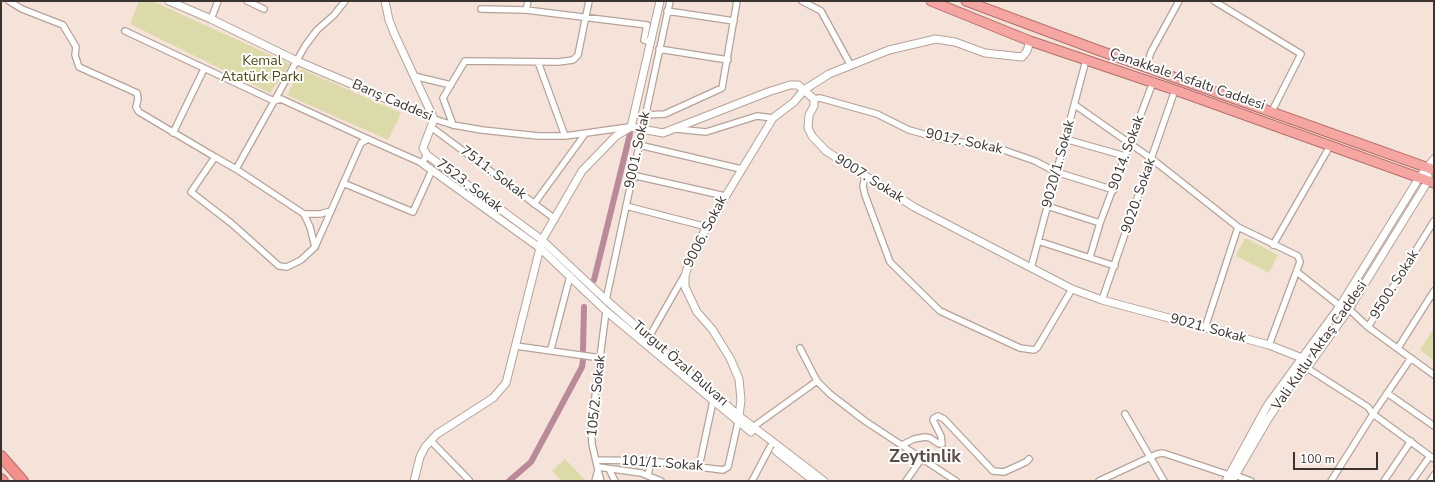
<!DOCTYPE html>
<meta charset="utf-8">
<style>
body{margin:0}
#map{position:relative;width:1435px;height:482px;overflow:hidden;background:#f5e2d8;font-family:"Nunito Sans",sans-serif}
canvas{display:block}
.frame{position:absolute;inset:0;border:2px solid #3b332f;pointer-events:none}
.scale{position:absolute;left:1293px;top:452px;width:85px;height:18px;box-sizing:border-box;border:2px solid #3b332f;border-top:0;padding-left:5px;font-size:12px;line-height:14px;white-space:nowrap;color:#3b332f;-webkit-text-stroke:3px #fff;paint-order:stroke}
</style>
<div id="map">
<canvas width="1435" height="482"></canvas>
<div class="frame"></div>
<div class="scale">100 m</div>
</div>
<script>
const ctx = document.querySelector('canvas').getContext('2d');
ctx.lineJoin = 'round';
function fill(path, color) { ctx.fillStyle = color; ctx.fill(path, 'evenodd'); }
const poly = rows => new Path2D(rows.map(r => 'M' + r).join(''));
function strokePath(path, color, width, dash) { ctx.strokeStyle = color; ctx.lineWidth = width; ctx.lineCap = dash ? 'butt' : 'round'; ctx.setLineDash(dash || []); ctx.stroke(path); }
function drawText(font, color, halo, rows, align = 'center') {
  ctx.font = font + ' "Nunito Sans",sans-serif'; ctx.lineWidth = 4; ctx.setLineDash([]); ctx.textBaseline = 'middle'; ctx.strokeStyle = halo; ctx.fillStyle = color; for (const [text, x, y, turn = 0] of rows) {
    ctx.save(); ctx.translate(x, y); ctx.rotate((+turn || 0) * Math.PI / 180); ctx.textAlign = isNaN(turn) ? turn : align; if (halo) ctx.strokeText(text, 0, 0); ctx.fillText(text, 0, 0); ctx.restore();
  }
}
fill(poly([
 [139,1,152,1,290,64,270,93,130,24],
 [301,69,401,113,388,140,287,95],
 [1245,238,1278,255,1269,273,1236,256],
 [1434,328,1434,361,1420,350],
 [565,459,586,481,561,481,552,471]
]), '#dddaaa');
strokePath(poly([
 [594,280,630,134],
 [583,350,584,307],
 [509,481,531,462,582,367,583,360]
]), '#ba899a', 6);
const minor = poly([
 [9,1,22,9,63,25,76,47,75,55,79,67,137,93,138,99,136,107,139,112,215,157],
 [247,1,264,9],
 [802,1,821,11,850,64],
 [1214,1,1301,54,1271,113],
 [481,9,526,10,647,25,644,40,651,42],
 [526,10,528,1],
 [667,11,734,21],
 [211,19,218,1],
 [125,31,274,101,281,99,368,139],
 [659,49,728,60],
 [538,62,565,136],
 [1146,68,1151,52,1179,1],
 [414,76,451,85],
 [814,99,820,98,877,114,909,130,942,139,998,148,1035,161,1056,172,1114,190],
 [1075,105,1152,159,1238,227,1298,256,1300,262,1269,345],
 [645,115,665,114,722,88,737,1],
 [434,119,453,125,482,130,538,136,565,136,629,127],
 [453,125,443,98,465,61,558,62,573,60,578,55,589,1],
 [431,127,555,219],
 [676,129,706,132,757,116,773,118],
 [173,133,204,69],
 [1065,139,1125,156],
 [639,145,741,169],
 [236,169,305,46,317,30,334,15,345,1],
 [632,175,725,196],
 [865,176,863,186,865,195,890,262,940,311,1020,348,1034,350,1037,348,1072,289],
 [343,183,413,212,432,170],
 [534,204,585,134],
 [626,206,707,227],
 [1047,206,1100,223],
 [331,211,315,247,301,260,287,267,279,266,231,223,191,192,215,157,236,169,304,214,320,214,331,211,361,143,368,139,422,163,427,155],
 [304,214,310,227,315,247],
 [1038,241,1115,266],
 [1273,245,1330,146],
 [1090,257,1100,223,1153,82],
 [1031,268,1086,60],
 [1297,272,1340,306],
 [606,300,670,1],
 [1102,300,1175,90],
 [1349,309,1368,327,1434,375],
 [1368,327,1434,221],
 [1205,328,1238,227],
 [649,337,684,276],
 [516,346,601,358],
 [800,348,817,381,830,394,865,421,956,481],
 [1398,348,1434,291],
 [551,349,570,276],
 [1307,368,1368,407,1373,414,1434,459],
 [1387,393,1434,426],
 [1125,414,1164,481],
 [753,427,817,381],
 [431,441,469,480],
 [902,445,914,439,925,437,930,438,939,444,942,444,941,436,933,420,934,418,938,416,944,419,993,471,1004,472,1026,462,1029,459],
 [596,460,651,461,723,470,728,467,738,422],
 [598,467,641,473,661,481],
 [699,467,713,401],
 [609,469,615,481],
 [598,471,601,481],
 [648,475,651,461],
 [1235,475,1251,481],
 [595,481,598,470,592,444,591,428,606,311],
 [752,481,770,447],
 [906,481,922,458],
 [1099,481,1157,454,1163,453,1229,475],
 [1331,481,1373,414,1411,358],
 [1384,481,1411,441],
 [1412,481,1430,456],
 [1430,481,1434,475]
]);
const tertiary = poly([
 [169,1,211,19,297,61,434,119],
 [385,1,389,20,394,33,434,119],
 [434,119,423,148,427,155,542,240,606,300,739,416,824,481],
 [631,127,663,133,768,92,790,85,798,85,814,99,814,106,809,115,808,128,812,136,826,151,914,207,1072,289,1102,300,1269,345,1302,358,1307,368],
 [422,163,540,248,606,311,751,432],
 [739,416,741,400,739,379,730,358,712,329,697,312,685,287,685,276,691,256,707,227,773,118,794,102,804,90,829,74,889,50,936,39,955,42,985,53,1022,57,1027,51,1030,41],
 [776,451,814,481],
 [414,481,420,457,425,447,437,434,493,398,506,383,542,240,582,171,616,136,631,127,660,1],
 [1226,481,1267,406,1340,306,1419,178,1434,159],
 [1232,481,1268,419,1292,383,1307,368,1349,309,1428,181,1428,176]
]);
const trunk = poly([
 [931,1,1030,41,1175,90,1434,183],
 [966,1,1092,48,1434,170]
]);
const motorway = poly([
 [1,456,23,481],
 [1,479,3,481]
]);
strokePath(minor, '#b5a399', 8);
strokePath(tertiary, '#b5a399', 9);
strokePath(trunk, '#b36f6b', 11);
strokePath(motorway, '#b36f6b', 12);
strokePath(minor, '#fff', 5.5);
strokePath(tertiary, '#fff', 7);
strokePath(trunk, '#f6a6a2', 9);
strokePath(motorway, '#f4908b', 10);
drawText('14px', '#4d4911', '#fff', [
 ["Kemal",262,62],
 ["Atatürk Parkı",262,78]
]);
drawText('14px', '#3b332f', '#fff', [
 ["Çanakkale Asfaltı Caddesi",1187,80,19],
 ["Barış Caddesi",392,101,23],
 ["9017. Sokak",964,142,12],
 ["9001. Sokak",638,150,-78],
 ["9014. Sokak",1127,153,-70],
 ["9020/1. Sokak",1059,164,-75],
 ["7511. Sokak",493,173,37],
 ["9007. Sokak",869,179,32],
 ["7523. Sokak",469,186,37],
 ["9020. Sokak",1139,196,-71],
 ["9006. Sokak",706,232,-63],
 ["9500. Sokak",1395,285,-58],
 ["9021. Sokak",1208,329,15],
 ["Vali Kutlu Aktaş Caddesi",1320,346,-55],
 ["Turgut Özal Bulvarı",680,364,41],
 ["105/2. Sokak",597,396,-84],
 ["101/1. Sokak",662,464,4]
]);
drawText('bold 18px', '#5d4d45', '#fff', [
 ["Zeytinlik",925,458]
]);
</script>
